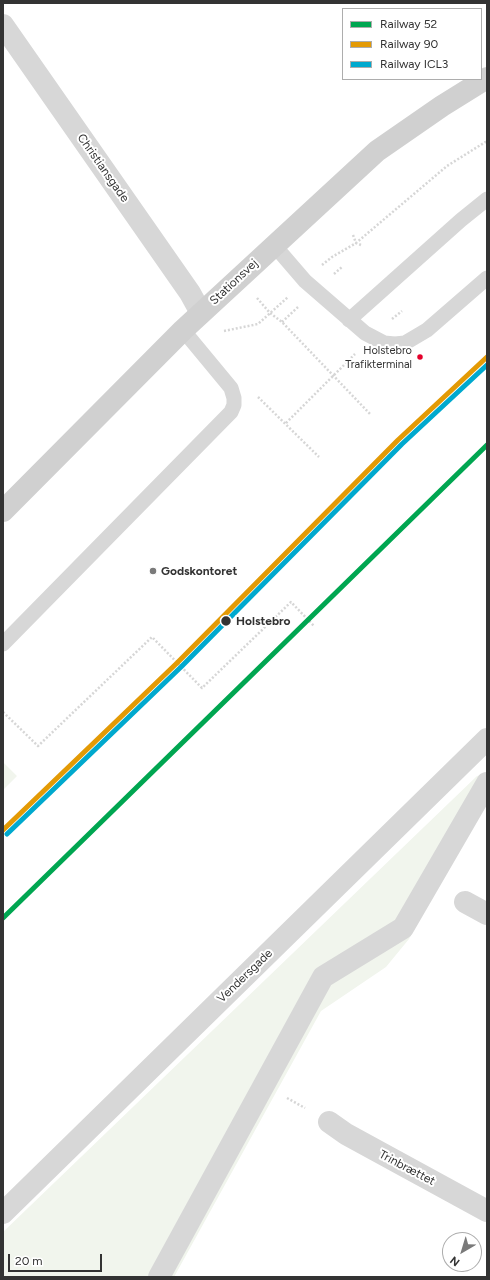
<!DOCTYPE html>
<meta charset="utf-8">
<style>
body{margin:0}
#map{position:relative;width:490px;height:1280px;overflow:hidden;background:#fff;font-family:Figtree,sans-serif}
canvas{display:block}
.frame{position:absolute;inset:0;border:4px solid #333;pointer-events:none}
.legend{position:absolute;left:342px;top:8px;width:140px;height:72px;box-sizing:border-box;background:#fff;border:1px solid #adadad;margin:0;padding:5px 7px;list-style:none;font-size:12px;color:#333}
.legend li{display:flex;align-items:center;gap:8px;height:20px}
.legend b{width:20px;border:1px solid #adadad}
.north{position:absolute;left:442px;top:1232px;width:40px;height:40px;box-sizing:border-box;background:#fff;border:1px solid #adadad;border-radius:50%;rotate:218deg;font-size:11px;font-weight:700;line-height:16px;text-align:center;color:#333}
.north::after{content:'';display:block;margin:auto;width:14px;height:18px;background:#7a7a7a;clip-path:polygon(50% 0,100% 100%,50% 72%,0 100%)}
.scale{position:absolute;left:8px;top:1254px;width:94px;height:18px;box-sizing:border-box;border:2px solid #333;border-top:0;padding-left:5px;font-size:12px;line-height:14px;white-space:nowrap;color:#333;-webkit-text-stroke:3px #fff;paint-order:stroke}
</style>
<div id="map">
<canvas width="490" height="1280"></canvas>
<div class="frame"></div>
<ul class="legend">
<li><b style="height:5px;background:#00a651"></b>Railway 52</li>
<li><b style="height:5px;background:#e39a05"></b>Railway 90</li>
<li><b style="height:5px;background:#00a9ce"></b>Railway ICL3</li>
</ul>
<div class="north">N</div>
<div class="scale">20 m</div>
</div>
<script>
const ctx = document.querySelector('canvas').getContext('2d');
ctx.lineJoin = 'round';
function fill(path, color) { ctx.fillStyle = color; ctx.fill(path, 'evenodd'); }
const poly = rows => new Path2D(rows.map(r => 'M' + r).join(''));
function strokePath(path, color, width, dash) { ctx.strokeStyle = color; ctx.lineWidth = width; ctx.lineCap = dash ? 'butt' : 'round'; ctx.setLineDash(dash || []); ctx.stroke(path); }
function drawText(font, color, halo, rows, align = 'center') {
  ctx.font = font + ' Figtree,sans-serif'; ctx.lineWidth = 4; ctx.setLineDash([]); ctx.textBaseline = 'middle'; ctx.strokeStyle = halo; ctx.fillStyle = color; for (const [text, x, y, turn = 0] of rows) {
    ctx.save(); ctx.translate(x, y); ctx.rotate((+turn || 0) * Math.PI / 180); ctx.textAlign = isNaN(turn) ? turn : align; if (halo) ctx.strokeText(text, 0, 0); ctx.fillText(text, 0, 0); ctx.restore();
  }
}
fill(poly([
 [3,762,17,776,3,790],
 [487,774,487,799,409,939,386,967,321,1011,174,1277,3,1277,3,1232,477,776]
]), '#f1f5ed');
strokePath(poly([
 [353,235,356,243,361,245],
 [322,265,332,257,356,243,447,166,487,141],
 [334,274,342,267],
 [257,298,270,313,282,322,371,415],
 [392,319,402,311],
 [282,322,298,307],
 [224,331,258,324,288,297],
 [258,397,319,457],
 [286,423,355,354],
 [3,712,38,746,152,637,202,688,291,602,314,626],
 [287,1098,305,1108]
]), '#d6d6d6', 2.5, [2, 2]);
strokePath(poly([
 [274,245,305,281,365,333,384,343,395,344,405,343,427,330,487,278],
 [349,320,461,220,487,199],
 [3,644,231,412,234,405,234,398,231,388,183,330]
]), '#d7d7d7', 15);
strokePath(poly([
 [3,25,190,293,201,313],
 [465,902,487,914],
 [329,1122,346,1134,487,1211],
 [3,1213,487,739],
 [159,1277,323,977,403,928,487,783]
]), '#d7d7d7', 22);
strokePath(poly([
 [3,511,183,330,377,151,442,106,487,78]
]), '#d0d0d0', 22);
strokePath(poly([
 [3,918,487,445]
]), '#00a651', 5);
strokePath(poly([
 [3,830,177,663,398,440,487,357]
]), '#e39a05', 5);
strokePath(poly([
 [7,834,181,667,402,444,487,365]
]), '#00a9ce', 5);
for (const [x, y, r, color] of [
 [420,357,3.5,"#e4002b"],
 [153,571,4,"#7a7a7a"],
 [226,621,5.5,"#333"]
]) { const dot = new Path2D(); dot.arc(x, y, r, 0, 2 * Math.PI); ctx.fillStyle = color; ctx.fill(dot); strokePath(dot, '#fff', 1.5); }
drawText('11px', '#333', '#fff', [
 ["Holstebro",412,351],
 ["Trafikterminal",412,365]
], 'right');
drawText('12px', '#333', '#fff', [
 ["Christiansgade",103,168,55],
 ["Stationsvej",234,282,-43],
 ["Vendersgade",245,976,-44],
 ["Trinbrættet",407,1168,28]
]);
drawText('bold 12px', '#333', '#fff', [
 ["Godskontoret",161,571]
], 'left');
drawText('bold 12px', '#333', '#fff', [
 ["Holstebro",236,621]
], 'left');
</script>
